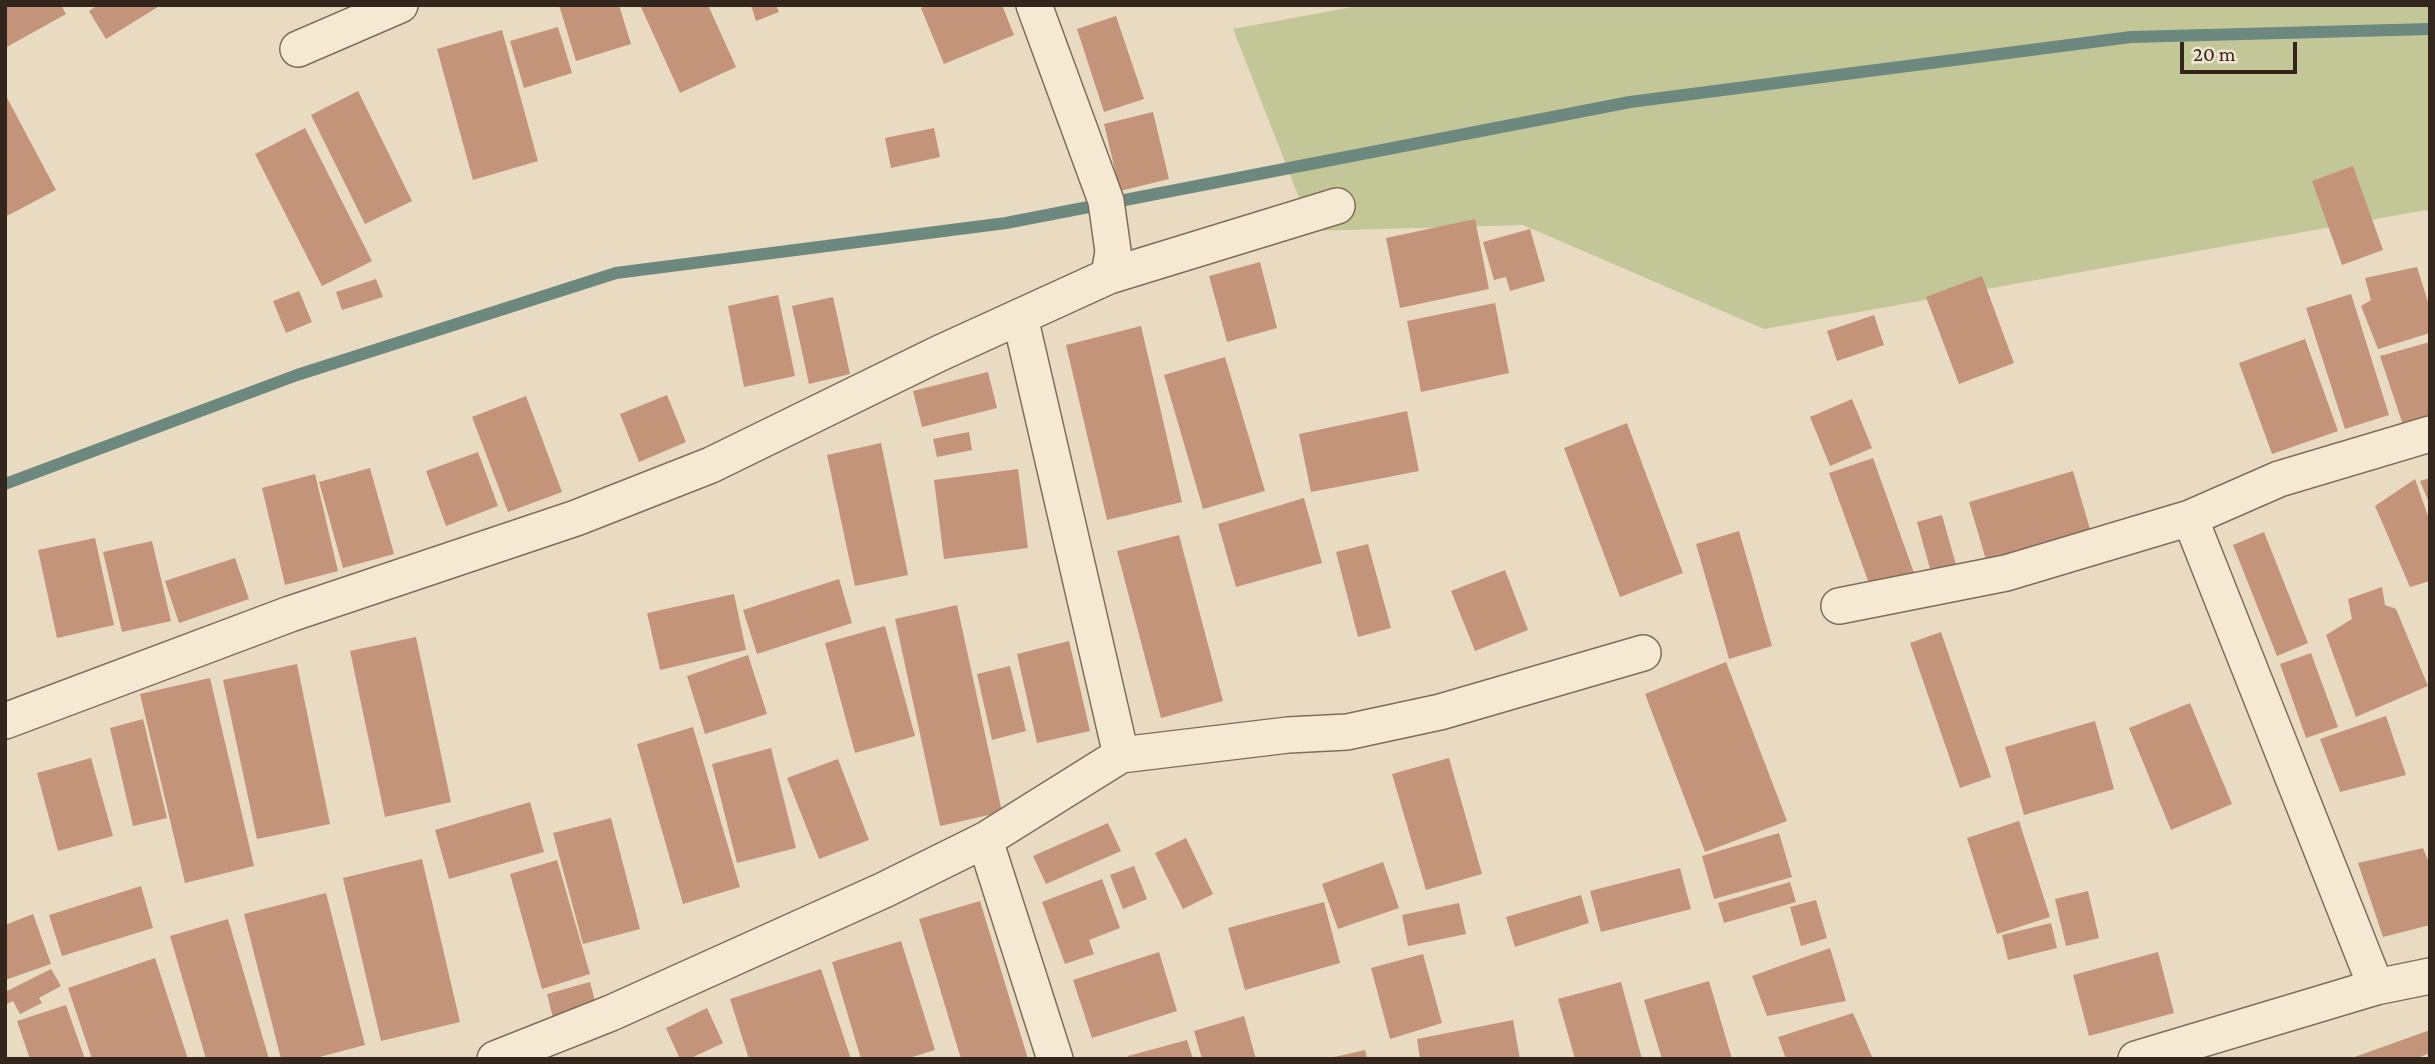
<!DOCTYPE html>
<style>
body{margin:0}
#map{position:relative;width:2435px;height:1064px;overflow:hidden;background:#e9dbc1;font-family:"Crimson Pro",serif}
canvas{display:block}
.frame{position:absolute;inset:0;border:7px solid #32261d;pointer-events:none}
.scale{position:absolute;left:2180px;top:42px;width:117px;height:32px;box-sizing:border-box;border:4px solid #32261d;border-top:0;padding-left:9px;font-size:21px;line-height:24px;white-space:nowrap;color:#32261d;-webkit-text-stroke:5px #f1e5d0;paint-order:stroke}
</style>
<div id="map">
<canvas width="2435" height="1064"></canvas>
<div class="frame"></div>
<div class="scale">20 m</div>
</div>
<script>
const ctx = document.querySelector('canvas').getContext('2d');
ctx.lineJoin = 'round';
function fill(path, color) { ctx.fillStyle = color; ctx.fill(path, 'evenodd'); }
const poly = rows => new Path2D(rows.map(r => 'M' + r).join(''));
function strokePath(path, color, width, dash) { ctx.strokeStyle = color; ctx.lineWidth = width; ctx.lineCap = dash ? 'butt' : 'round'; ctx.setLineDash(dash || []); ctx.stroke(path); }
fill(poly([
 [1363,5,1827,5,1843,7,1852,5,2430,5,2430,213,2426,210,1764,329,1523,225,1312,231,1233,29]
]), '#c3c696');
strokePath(poly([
 [5,484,297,375,616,273,1006,223,1630,102,2131,37,2430,29]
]), '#6c887f', 12);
fill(poly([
 [5,5,61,5,66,14,5,48],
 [98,5,161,5,106,39,89,11],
 [559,5,619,5,631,44,576,61],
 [640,5,708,5,736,67,680,93],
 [751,5,776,5,779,12,756,21],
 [927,5,1002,5,1014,35,944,64,921,8],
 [1116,16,1144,99,1104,112,1077,29],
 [558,27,572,73,524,88,510,41],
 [502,30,538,161,473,180,437,49],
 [358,91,412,201,365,224,311,115],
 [5,94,56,190,5,217],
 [1153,112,1169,179,1120,191,1104,124],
 [305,128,372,261,322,286,255,154],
 [934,128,940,157,891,168,885,138],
 [2353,166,2383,250,2342,265,2312,181],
 [1475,219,1489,289,1400,308,1386,238],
 [1530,229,1545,281,1510,291,1506,277,1494,280,1483,242],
 [1260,262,1277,328,1227,342,1209,276],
 [2417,267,2430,308,2430,333,2378,349,2361,306,2371,300,2365,278],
 [1982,276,2014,363,1959,384,1926,297],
 [376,279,383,297,342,310,336,292],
 [299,291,312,322,286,333,273,301],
 [2351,294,2389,415,2345,429,2306,308],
 [778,295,795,376,744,387,728,306],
 [833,297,850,374,809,384,792,306],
 [1495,303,1509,373,1421,392,1407,321],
 [1874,315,1884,345,1837,361,1827,331],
 [1141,326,1182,502,1107,520,1066,345],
 [2305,339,2338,431,2272,454,2239,363],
 [2430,342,2430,424,2405,431,2380,356],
 [1225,357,1265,491,1203,509,1164,375],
 [988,372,997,408,922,427,913,391],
 [667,395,686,442,639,462,620,414],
 [526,396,562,492,508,512,472,417],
 [1852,399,1872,448,1830,466,1810,417],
 [1407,411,1419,471,1311,492,1299,434],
 [1627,423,1683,573,1620,597,1564,448],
 [969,432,972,450,937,457,933,439],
 [881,443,908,575,855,586,827,455],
 [478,452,498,506,446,526,426,471],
 [1873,458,1914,573,1871,589,1829,473],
 [370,468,394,554,343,568,319,482],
 [1018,469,1028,548,944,559,934,480],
 [2073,471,2090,529,1986,560,1969,502],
 [315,474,338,571,285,585,262,488],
 [2430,478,2430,505,2420,481],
 [2415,479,2430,522,2430,581,2410,587,2375,506],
 [1304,498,1322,563,1236,587,1218,524],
 [1942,515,1956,565,1931,572,1917,522],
 [1739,531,1772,646,1729,659,1696,544],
 [2264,532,2308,643,2277,656,2233,545],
 [1179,535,1223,701,1161,718,1117,551],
 [95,538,114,625,57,638,38,550],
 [152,541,171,621,122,632,103,552],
 [1368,544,1391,628,1358,637,1336,552],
 [235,558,249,599,179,623,165,581],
 [1505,570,1528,630,1475,651,1451,591],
 [839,579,852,623,757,654,743,610],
 [2382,587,2385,605,2396,609,2428,686,2356,717,2326,635,2352,619,2348,599],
 [734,594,746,650,660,670,647,613],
 [957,605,1002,812,940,826,895,619],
 [885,626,915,736,855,753,825,643],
 [1941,632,1991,777,1960,788,1910,643],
 [416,637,451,802,385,817,350,651],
 [1069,641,1090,731,1037,743,1017,654],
 [2311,653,2338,727,2306,738,2280,664],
 [748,655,767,714,705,734,687,676],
 [1726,662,1787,821,1705,852,1645,694],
 [297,664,330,824,257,839,223,680],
 [1010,666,1026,731,992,740,977,674],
 [210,678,254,866,185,883,140,694],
 [2190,703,2232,804,2171,830,2129,728],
 [2386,716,2406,775,2340,792,2320,739],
 [143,719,167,818,133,826,110,728],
 [2095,721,2114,789,2024,815,2005,747],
 [693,727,740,887,683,904,637,744],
 [771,748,796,848,737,863,712,764],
 [91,758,113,836,58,851,37,773],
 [1449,758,1482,874,1426,890,1392,774],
 [838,759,869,840,819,859,787,778],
 [530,802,544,852,449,879,435,830],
 [611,818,640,929,583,944,553,833],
 [2019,821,2050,917,1997,934,1967,838],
 [1108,823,1121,851,1046,884,1033,856],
 [1779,833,1792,877,1714,899,1702,856],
 [1186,838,1213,894,1183,909,1155,853],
 [2423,848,2430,865,2430,925,2383,937,2358,863],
 [422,859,460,1022,381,1041,343,878],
 [557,860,590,974,542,989,510,874],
 [1383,862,1399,908,1338,929,1322,884],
 [1134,866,1147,899,1123,909,1110,875],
 [1680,868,1691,909,1601,932,1590,891],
 [1102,879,1120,928,1089,940,1094,954,1065,964,1042,902],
 [1790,882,1796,902,1724,923,1718,903],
 [141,886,153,928,62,956,49,915],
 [2088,891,2099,938,2066,946,2055,899],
 [326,893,365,1045,312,1059,281,1059,244,914],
 [1581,895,1589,923,1515,947,1506,917],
 [1816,900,1827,938,1801,946,1790,907],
 [980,901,1028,1059,961,1059,919,919],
 [1324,902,1340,963,1245,990,1228,928],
 [1459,903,1466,934,1408,946,1402,915],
 [33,914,51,964,5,980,5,925],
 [228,919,269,1059,206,1059,170,936],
 [2051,923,2057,948,2008,960,2002,935],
 [901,941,935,1050,906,1059,861,1059,832,962],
 [1830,948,1846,1001,1767,1016,1752,976],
 [1159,952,1177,1011,1092,1038,1073,980],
 [2158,952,2174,1013,2089,1036,2073,975],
 [1423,954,1442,1023,1390,1039,1371,968],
 [155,958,188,1059,92,1059,68,988],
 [51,969,61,986,39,998,42,1003,20,1014,13,1001,5,1005,5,992],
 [821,969,851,1059,749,1059,730,999],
 [1709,981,1732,1059,1662,1059,1644,1000],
 [590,982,596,1005,553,1018,547,994],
 [1621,982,1642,1059,1575,1059,1558,999],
 [66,1005,85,1059,30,1059,17,1021],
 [707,1008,723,1043,689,1059,680,1059,666,1028],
 [1853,1013,1873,1059,1786,1059,1778,1037],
 [1244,1016,1256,1059,1202,1059,1194,1031],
 [1513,1020,1520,1059,1420,1059,1417,1039],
 [2430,1030,2430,1053,2415,1059,2349,1059],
 [1187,1040,1193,1059,1129,1059,1128,1056],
 [1365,1050,1367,1059,1330,1059,1330,1058]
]), '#c4947a');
const minor = poly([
 [1034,5,1106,201,1113,251,1109,276],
 [298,49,400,5],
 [1020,317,1121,755],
 [2190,518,2376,987],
 [1839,606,2006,573,2190,518,2279,479,2430,434],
 [5,721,290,614,576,518,711,465,938,354,1109,276,1337,206],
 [985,840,1055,1059],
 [495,1059,611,1013,884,890,985,840,1121,755,1288,735,1347,732,1440,712,1643,653],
 [2136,1059,2376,987,2430,976]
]);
strokePath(minor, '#816c5a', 38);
strokePath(minor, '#f5e9d3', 35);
</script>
